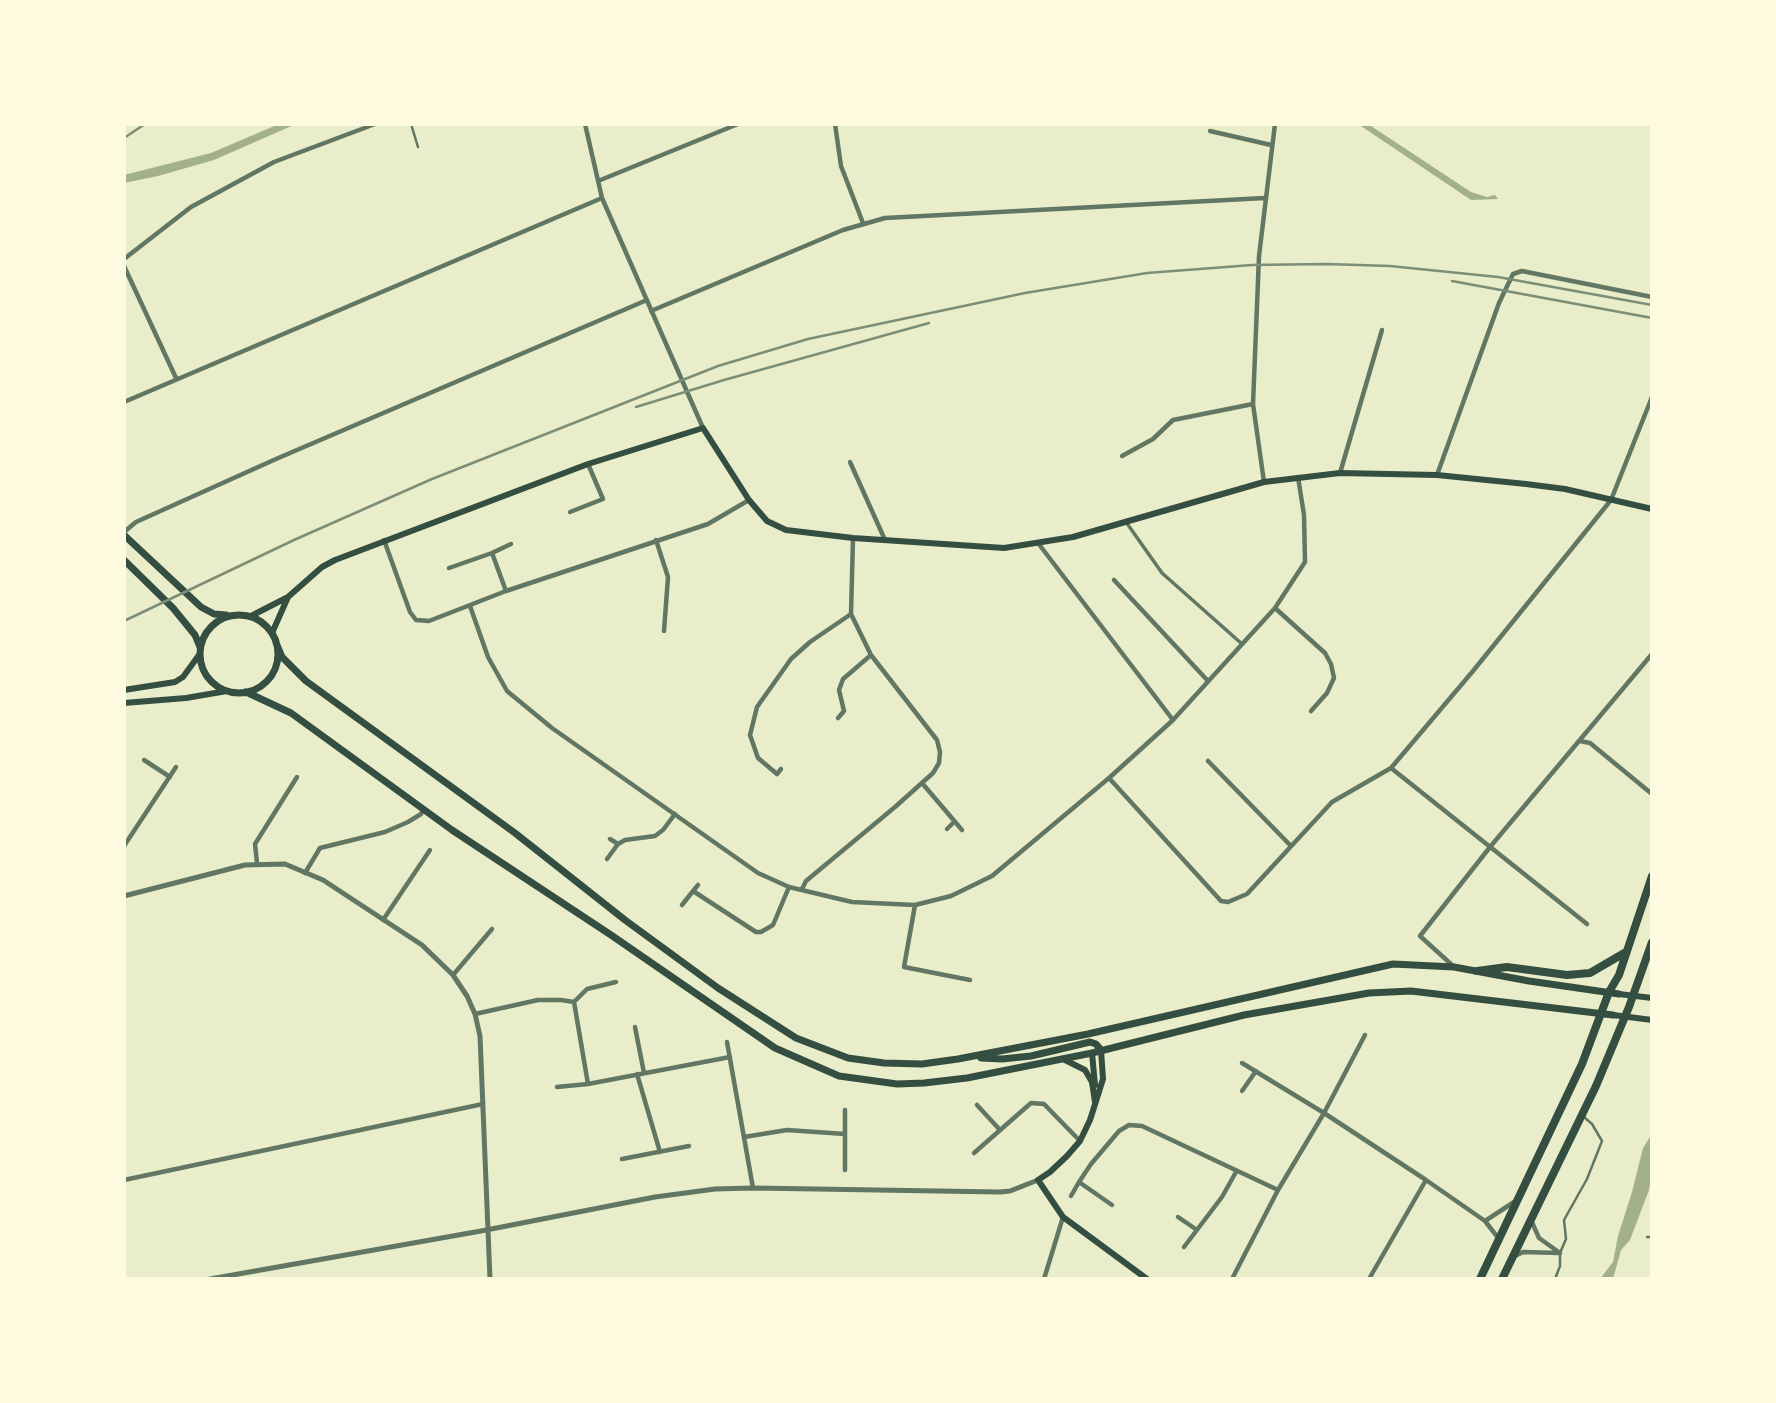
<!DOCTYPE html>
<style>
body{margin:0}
#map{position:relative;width:1776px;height:1403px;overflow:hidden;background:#e9edc9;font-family:"IBM Plex Sans",sans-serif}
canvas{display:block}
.frame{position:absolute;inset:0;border:126px solid #fefae0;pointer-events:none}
</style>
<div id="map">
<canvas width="1776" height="1403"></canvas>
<div class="frame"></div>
</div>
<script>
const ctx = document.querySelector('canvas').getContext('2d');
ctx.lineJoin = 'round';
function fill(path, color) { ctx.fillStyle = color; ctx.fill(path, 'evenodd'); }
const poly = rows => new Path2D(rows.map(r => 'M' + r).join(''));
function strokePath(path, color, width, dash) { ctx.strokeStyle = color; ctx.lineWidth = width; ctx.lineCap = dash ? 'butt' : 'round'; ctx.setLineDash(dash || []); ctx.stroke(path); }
fill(poly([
 [279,124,296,124,214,160,158,176,124,183,124,175,211,153],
 [1358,124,1368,124,1471,192,1487,197,1495,195,1498,199,1471,200],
 [1652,1134,1652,1172,1649,1190,1630,1240,1621,1250,1613,1279,1600,1279,1613,1262,1618,1236,1632,1192,1643,1148]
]), '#a3b18a');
strokePath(poly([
 [411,124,418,147],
 [1647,1237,1652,1237],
 [1555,1279,1560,1266,1560,1253,1566,1239,1564,1220,1587,1179,1602,1141,1592,1124,1584,1117]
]), '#617663', 2.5);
strokePath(poly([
 [1126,522,1162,573,1242,644]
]), '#617663', 3.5);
strokePath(poly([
 [585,124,602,198,703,428],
 [835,124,841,166,863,223],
 [1210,131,1271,145],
 [598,181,738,124],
 [124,259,191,207,274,162,375,124],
 [124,266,176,378],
 [651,311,843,230,885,218,1265,198],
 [124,402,602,198],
 [1122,456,1153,439,1173,420,1253,404],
 [850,462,885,540],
 [1340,473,1382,330],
 [1437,475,1499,303,1513,274,1522,271,1652,297],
 [1264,482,1253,404,1259,256,1275,124],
 [570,512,603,499,588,464],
 [124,532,136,522,276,459,647,300],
 [384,540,410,612,416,620,429,621,506,591,708,524,749,500],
 [656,540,668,577,664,631],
 [1038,543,1173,720],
 [492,553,511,544],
 [449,568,492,553,506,591],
 [1114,580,1208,681],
 [470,606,488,657,507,691,552,728,758,873,789,887,852,902,915,905,951,896,992,876,1109,778,1173,720,1275,608,1305,562,1304,515,1298,477],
 [1275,608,1325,653,1331,664,1334,678,1327,693,1311,711],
 [838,718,844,711,839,690,843,679,871,655],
 [1580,741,1590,743,1652,794],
 [144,760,170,777],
 [1208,761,1291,846],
 [1391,768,1587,924],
 [781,769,777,774,758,758,750,735,757,707,791,659,810,642,851,614],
 [1109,778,1221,901,1228,902,1247,894,1332,802,1391,768,1473,671,1611,500,1652,397],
 [922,783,962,830],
 [947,829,954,822],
 [610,839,618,844],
 [124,846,176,767],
 [607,859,618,844,625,840,655,836,663,830,675,814],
 [257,863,255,844,297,777],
 [305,873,320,848,385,832,408,822,421,814,423,810],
 [802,889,806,881,895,807,933,773,939,763,940,752,937,740,871,655,851,614,853,538],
 [693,891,698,885],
 [682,905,693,891,756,932,761,932,773,925,789,887],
 [915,905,904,967,970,980],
 [383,920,430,850],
 [1452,965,1420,936,1490,847,1652,654],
 [453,975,492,929],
 [574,1002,588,1084,730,1057],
 [574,1002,587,989,616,982],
 [475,1014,538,1000,561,1000,574,1002],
 [635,1027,644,1073],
 [727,1042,753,1188],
 [1242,1063,1324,1113,1426,1180,1485,1221,1499,1239],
 [637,1074,660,1152],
 [557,1087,588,1084],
 [1242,1091,1256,1071],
 [977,1105,1000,1130],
 [845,1110,845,1170],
 [744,1137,787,1130,845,1134],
 [974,1153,1031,1103,1044,1104,1080,1141],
 [622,1159,689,1146],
 [124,1180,483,1104],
 [1071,1196,1079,1182],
 [1112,1205,1079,1182,1091,1164,1119,1131,1129,1125,1142,1126,1278,1190],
 [1178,1217,1197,1230],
 [1485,1221,1514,1202],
 [1184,1247,1222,1197,1236,1172],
 [1513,1257,1523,1252,1560,1253,1539,1238,1531,1220],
 [1044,1279,1063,1217],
 [1232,1279,1278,1190,1324,1113,1365,1035],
 [1369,1279,1426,1180]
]), '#617663', 4.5);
strokePath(poly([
 [124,896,245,865,285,864,323,880,422,945,453,975,467,996,475,1014,480,1036,490,1279],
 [210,1279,481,1231,655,1197,715,1189,753,1188,1000,1192,1010,1191,1038,1180]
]), '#617663', 5);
strokePath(poly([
 [251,616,288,597,322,567,335,560,588,464,703,428,749,500,767,521,786,530,853,538,1004,548,1073,537,1264,482,1340,473,1437,475,1526,484,1565,489,1652,509],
 [272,633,288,597],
 [124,690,175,682,183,677,199,655],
 [124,703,186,698,227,691],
 [1619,994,1652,998],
 [1613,1015,1652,1020],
 [1101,1050,1103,1079,1090,1120,1080,1141,1067,1156,1050,1172,1038,1180,1063,1217,1147,1279],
 [1092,1053,1095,1085],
 [1063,1059,1085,1070,1092,1082,1095,1102]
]), '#344e41', 6);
strokePath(poly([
 [124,535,201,607,214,614,226,615],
 [124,560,173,608,195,635,200,647],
 '200 654a39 39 0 1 1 78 0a39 39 0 1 1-78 0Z',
 [277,645,282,657,306,681,515,833,625,920,718,988,796,1038,848,1058,884,1063,922,1064,958,1059,1088,1034,1393,964,1454,967,1529,981,1619,994],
 [246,692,291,713,452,830,611,935,775,1048,839,1076,897,1084,924,1083,967,1078,1092,1053,1244,1015,1369,993,1411,991,1613,1015],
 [981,1058,1002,1059,1031,1056,1090,1042,1096,1044,1101,1050]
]), '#344e41', 7);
strokePath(poly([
 [1477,971,1507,967,1567,975,1590,973,1626,952],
 [1480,1279,1582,1064,1609,992,1619,975,1652,876],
 [1502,1279,1596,1086,1629,1007,1652,942]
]), '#344e41', 8);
strokePath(poly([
 [124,138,145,124],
 [1452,281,1652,318],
 [636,407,724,380,929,323],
 [124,621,294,540,432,479,718,366,808,339,1025,293,1147,273,1252,265,1326,264,1390,266,1498,277,1652,305]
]), '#7c8e77', 2.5);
</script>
